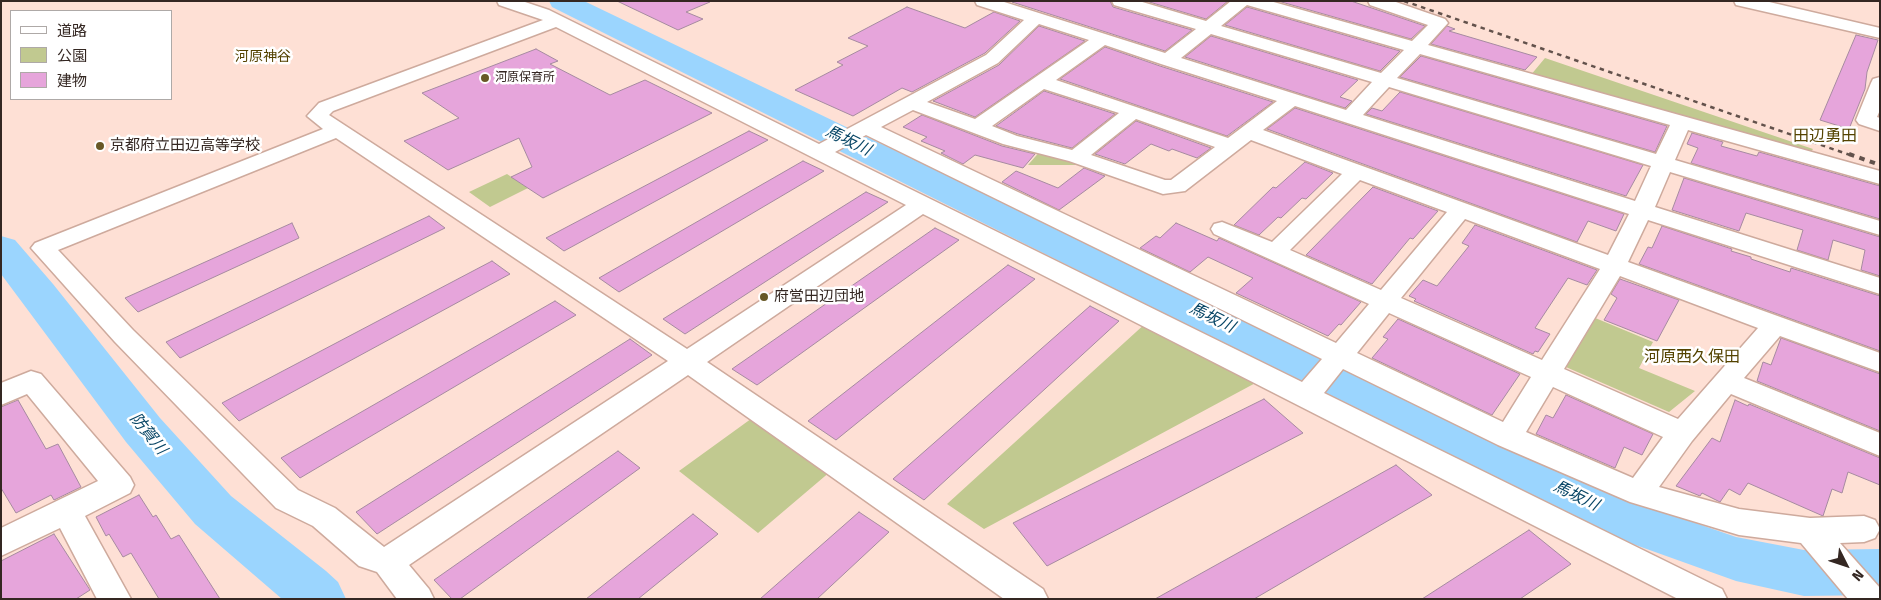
<!DOCTYPE html>
<meta charset="utf-8">
<style>
body{margin:0}
#map{position:relative;width:1881px;height:600px;overflow:hidden;background:#fee0d5;font-family:"Fira Sans","Noto Sans JP",sans-serif}
canvas{display:block}
.frame{position:absolute;inset:0;border:2px solid #342722;pointer-events:none}
.legend{position:absolute;left:10px;top:10px;width:162px;height:90px;box-sizing:border-box;background:#fff;border:1px solid #aea9a7;margin:0;padding:6px 9px;list-style:none;font-size:15px;color:#342722}
.legend li{display:flex;align-items:center;gap:10px;height:25px}
.legend b{width:25px;border:1px solid #aea9a7}
.north{position:absolute;left:1821px;top:540px;width:50px;height:50px;-webkit-text-stroke:4px #fff;paint-order:stroke;rotate:131deg;font-size:14px;font-weight:700;line-height:20px;text-align:center;color:#342722}
.north::after{content:'';display:block;margin:auto;width:18px;height:22px;background:#342722;clip-path:polygon(50% 0,100% 100%,50% 72%,0 100%)}
</style>
<div id="map">
<canvas width="1881" height="600"></canvas>
<div class="frame"></div>
<ul class="legend">
<li><b style="height:6px;background:#fff"></b>道路</li>
<li><b style="height:14px;background:#c1c990"></b>公園</li>
<li><b style="height:14px;background:#e6a5db"></b>建物</li>
</ul>
<div class="north">N</div>
</div>
<script>
const ctx = document.querySelector('canvas').getContext('2d');
ctx.lineJoin = 'round';
function fill(path, color) { ctx.fillStyle = color; ctx.fill(path, 'evenodd'); }
const poly = rows => new Path2D(rows.map(r => 'M' + r).join(''));
function strokePath(path, color, width, dash) { ctx.strokeStyle = color; ctx.lineWidth = width; ctx.lineCap = dash ? 'butt' : 'round'; ctx.setLineDash(dash || []); ctx.stroke(path); }
function drawText(font, color, halo, rows, align = 'center') {
  ctx.font = font + ' "Fira Sans","Noto Sans JP",sans-serif'; ctx.lineWidth = 5; ctx.setLineDash([]); ctx.textBaseline = 'middle'; ctx.strokeStyle = halo; ctx.fillStyle = color; for (const [text, x, y, turn = 0] of rows) {
    ctx.save(); ctx.translate(x, y); ctx.rotate((+turn || 0) * Math.PI / 180); ctx.textAlign = isNaN(turn) ? turn : align; if (halo) ctx.strokeText(text, 0, 0); ctx.fillText(text, 0, 0); ctx.restore();
  }
}
fill(poly([
 [1545,58,1813,149,1810,153,1530,76],
 [1042,149,1099,165,1028,165],
 [507,174,528,188,490,207,469,192],
 [1588,315,1653,342,1639,368,1695,391,1669,412,1559,364],
 [1147,322,1261,380,984,529,947,504],
 [755,416,831,471,758,533,679,471]
]), '#c1c990');
fill(poly([
 [549,1,584,1,1404,395,1638,503,1736,537,1804,550,1880,549,1880,595,1804,596,1736,581,1602,533,552,7,549,1],
 [1,236,15,240,53,284,160,418,231,496,326,571,338,582,346,599,282,599,195,524,126,442,1,274,1,236]
]), '#9bd5fe');
const building = poly([
 [617,1,710,1,710,2,686,12,703,19,678,30,617,1],
 [1014,1,1110,1,1113,7,1192,30,1165,51,1012,2,1014,1],
 [1146,1,1228,1,1206,19,1146,1],
 [1278,1,1351,1,1425,26,1411,39,1278,1],
 [907,7,965,28,994,12,1020,21,985,53,912,92,902,88,853,116,795,90,843,65,837,62,868,46,848,38,907,7],
 [1247,7,1400,51,1380,71,1225,25,1247,7],
 [1039,26,1085,41,975,117,933,101,999,65,1039,26],
 [1447,26,1455,29,1449,31,1537,57,1525,70,1431,44,1447,26],
 [1856,35,1878,40,1867,72,1865,89,1849,129,1820,120,1856,35],
 [1211,36,1358,80,1340,97,1352,101,1345,108,1185,57,1211,36],
 [1105,47,1160,66,1273,102,1227,136,1060,79,1105,47],
 [536,49,558,61,550,64,610,95,645,80,712,113,543,198,511,177,532,167,519,138,448,170,404,141,459,118,422,93,536,49],
 [1421,56,1667,126,1655,152,1400,77,1421,56],
 [1044,91,1115,114,1072,148,1018,134,996,126,1044,91],
 [1400,92,1643,165,1626,196,1366,114,1372,108,1382,111,1400,92],
 [1295,108,1624,214,1616,231,1588,221,1577,242,1267,129,1295,108],
 [922,115,1002,146,1035,154,1023,168,975,155,963,164,941,153,945,151,921,141,927,137,903,127,922,115],
 [1136,121,1211,148,1197,158,1172,149,1169,151,1151,144,1125,164,1095,154,1136,121],
 [749,131,768,140,564,251,546,238,749,131],
 [1692,133,1723,142,1721,146,1757,156,1759,152,1880,186,1880,219,1691,163,1698,148,1687,144,1692,133],
 [803,161,824,171,619,292,599,278,803,161],
 [1305,162,1333,173,1306,199,1302,198,1281,218,1278,217,1259,235,1234,225,1273,187,1276,188,1305,162],
 [1084,168,1105,176,1059,210,1002,182,1016,171,1058,188,1084,168],
 [1684,178,1880,237,1880,276,1861,270,1865,250,1833,240,1828,260,1797,250,1803,230,1746,213,1739,231,1672,210,1684,178],
 [1373,187,1438,211,1413,239,1410,238,1372,284,1306,255,1373,187],
 [866,192,888,202,685,334,663,319,866,192],
 [429,216,445,228,180,358,166,342,429,216],
 [292,223,299,238,138,312,125,298,292,223],
 [1176,223,1217,241,1219,238,1361,302,1341,325,1339,324,1328,336,1236,293,1253,278,1208,257,1190,272,1140,248,1156,236,1160,238,1176,223],
 [1475,225,1597,270,1587,285,1568,278,1535,328,1550,334,1538,352,1535,351,1533,354,1414,301,1416,299,1409,296,1423,280,1437,286,1469,246,1462,243,1475,225],
 [1662,226,1732,249,1731,251,1751,257,1751,259,1790,272,1791,268,1880,296,1880,351,1639,264,1648,247,1652,248,1662,226],
 [935,228,959,240,757,385,732,369,935,228],
 [492,261,510,274,239,421,222,403,492,261],
 [1008,265,1035,279,836,440,808,421,1008,265],
 [1620,279,1679,300,1657,341,1604,320,1617,298,1611,294,1620,279],
 [555,301,576,315,300,478,281,458,555,301],
 [1090,306,1119,321,924,500,893,479,1090,306],
 [1398,319,1520,374,1492,415,1372,358,1388,339,1383,337,1398,319],
 [1781,338,1880,374,1880,431,1757,381,1763,362,1771,365,1781,338],
 [630,339,652,355,377,534,356,512,630,339],
 [1566,395,1653,434,1642,455,1624,447,1615,468,1536,434,1546,415,1553,418,1566,395],
 [1264,399,1303,433,1047,566,1013,523,1264,399],
 [18,400,46,449,58,444,81,487,54,500,51,495,16,513,1,488,1,407,18,400],
 [1735,400,1748,406,1749,404,1880,458,1880,485,1848,472,1842,493,1832,489,1823,516,1748,483,1740,495,1729,489,1720,502,1702,493,1700,496,1676,486,1712,438,1720,442,1735,400],
 [618,451,640,468,460,599,452,599,434,580,618,451],
 [1396,465,1432,495,1254,599,1155,599,1396,465],
 [139,495,153,517,156,515,171,539,179,535,220,599,159,599,131,553,123,557,109,534,106,536,96,517,139,495],
 [859,512,889,532,817,599,760,599,859,512],
 [693,514,718,534,638,599,586,599,693,514],
 [1529,530,1571,564,1520,599,1422,599,1529,530],
 [54,534,90,590,76,599,1,599,1,561,54,534]
]);
fill(building, '#e6a5db');
strokePath(building, '#a68aa0', 1);
const street = poly([
 [497,1,522,1,549,10,819,144,986,55,1024,20,977,5,975,1,1001,1,1165,53,1196,29,1114,5,1112,1,1139,1,1206,21,1231,1,1270,1,1412,41,1428,25,1370,5,1368,1,1393,1,1445,19,1448,23,1428,45,1880,171,1880,184,1688,130,1675,160,1880,221,1880,235,1670,172,1655,207,1880,278,1880,294,1648,220,1628,262,1880,353,1880,372,1780,336,1744,378,1880,433,1880,456,1731,394,1692,441,1659,487,1739,509,1810,518,1864,516,1875,520,1880,529,1875,538,1864,542,1840,543,1880,588,1880,599,1848,599,1801,543,1739,535,1630,502,1498,445,1343,369,1324,393,1722,589,1727,599,1678,599,923,214,707,362,1043,589,1048,599,1004,599,688,375,409,565,429,589,434,599,397,599,377,572,359,566,313,526,276,508,115,342,31,248,35,243,323,129,307,116,319,103,543,20,499,5,497,1],
 [1247,5,1404,50,1381,73,1221,26,1247,5],
 [1039,24,1089,40,975,119,927,102,998,63,1039,24],
 [556,27,906,205,687,349,329,115,333,111,556,27],
 [1211,34,1372,82,1346,110,1181,58,1211,34],
 [1105,45,1161,64,1277,101,1228,138,1056,80,1105,45],
 [1420,54,1670,125,1656,154,1397,78,1420,54],
 [1389,87,1651,166,1635,201,1363,115,1389,87],
 [1044,89,1119,113,1072,150,1017,136,992,126,1044,89],
 [1295,106,1629,214,1608,255,1263,130,1295,106],
 [913,110,1003,144,1069,161,1163,194,1185,191,1251,140,1342,174,1272,242,1222,222,1214,224,1211,229,1214,234,1369,304,1336,343,881,127,913,110],
 [1136,119,1215,147,1171,180,1165,180,1091,155,1136,119],
 [866,135,1322,359,1302,382,835,152,866,135],
 [336,138,668,361,384,547,335,508,298,490,133,330,58,250,336,138],
 [1360,180,1447,212,1381,290,1290,250,1360,180],
 [1465,219,1600,269,1542,360,1401,298,1465,219],
 [1620,276,1758,328,1678,419,1564,369,1620,276],
 [1389,313,1531,377,1503,422,1357,353,1389,313],
 [1553,387,1663,437,1633,478,1526,432,1553,387],
 [1734,1,1765,1,1880,28,1880,38,1736,5,1734,1],
 [1880,77,1880,110,1877,117,1880,118,1880,131,1859,124,1856,120,1871,83,1873,79,1880,77],
 [31,371,41,374,130,477,134,485,130,493,85,516,131,599,97,599,60,528,1,556,1,528,98,481,27,394,1,405,1,383,31,371]
]);
strokePath(street, '#ceaa9d', 3);
fill(street, '#fff');
strokePath(poly([
 [1404,1,1853,156]
]), '#63524c', 2.5, [4.5, 4.5]);
strokePath(poly([
 [1849,154,1880,165]
]), '#63524c', 4, [5.5, 5.5]);
for (const [x, y, r, color] of [
 [485,78,5,"#685826"],
 [100,146,5,"#685826"],
 [764,297,5,"#685826"]
]) { const dot = new Path2D(); dot.arc(x, y, r, 0, 2 * Math.PI); ctx.fillStyle = color; ctx.fill(dot); strokePath(dot, '#fff', 2); }
drawText('12px', '#342722', '#fff', [
 ["河原保育所",495,78]
], 'left');
drawText('14px', '#544300', '#fff', [
 ["河原神谷",263,57]
]);
drawText('15px', '#342722', '#fff', [
 ["京都府立田辺高等学校",110,146],
 ["府営田辺団地",774,297]
], 'left');
drawText('16px', '#544300', '#fff', [
 ["田辺勇田",1825,137],
 ["河原西久保田",1692,358]
]);
drawText('italic 16px', '#084666', '#fff', [
 ["馬坂川",848,141,26],
 ["馬坂川",1212,318,26],
 ["防賀川",148,434,51],
 ["馬坂川",1576,496,26]
]);
</script>
